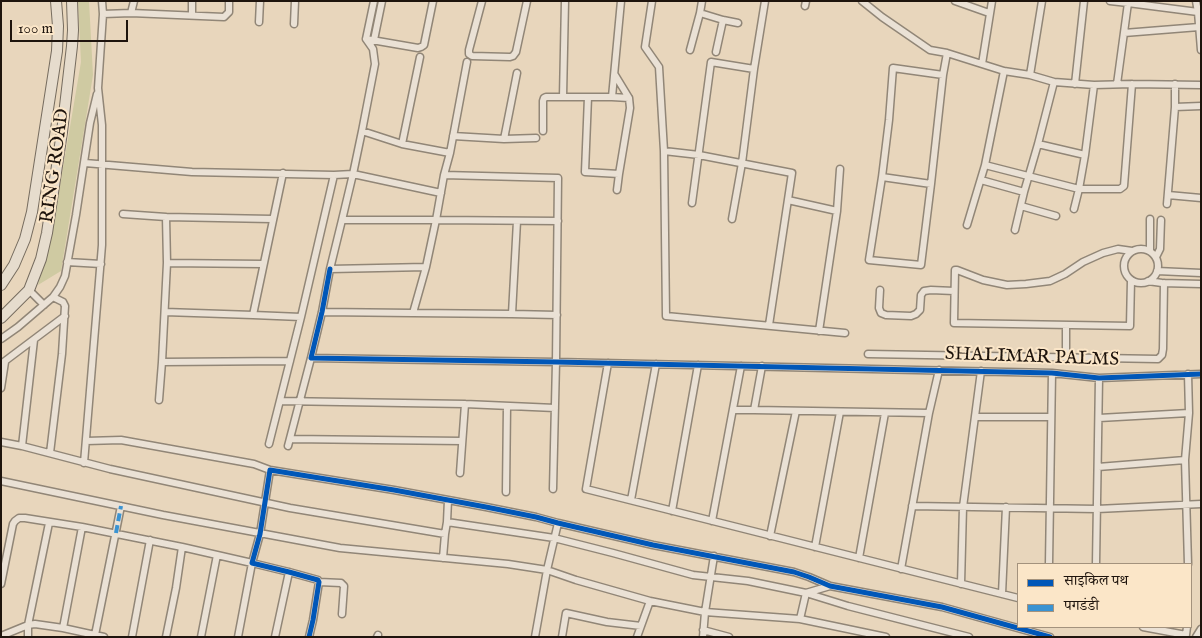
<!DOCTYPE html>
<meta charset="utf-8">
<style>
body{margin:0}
#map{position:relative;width:1202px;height:638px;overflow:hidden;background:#e8d6bc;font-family:"IM FELL English","Noto Serif Devanagari",serif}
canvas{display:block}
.frame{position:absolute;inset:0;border:2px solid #1e140d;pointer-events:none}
.legend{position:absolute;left:1017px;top:563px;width:175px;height:65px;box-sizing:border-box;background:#fbe6c8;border:1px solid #a3927d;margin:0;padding:6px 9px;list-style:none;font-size:15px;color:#1e140d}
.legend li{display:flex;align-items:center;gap:10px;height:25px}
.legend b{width:25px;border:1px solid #a3927d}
.scale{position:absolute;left:10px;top:20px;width:118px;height:22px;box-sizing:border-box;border:2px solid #1e140d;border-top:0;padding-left:6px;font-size:15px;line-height:18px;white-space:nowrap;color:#1e140d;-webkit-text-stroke:4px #fbe6c8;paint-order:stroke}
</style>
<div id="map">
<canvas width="1202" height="638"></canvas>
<div class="frame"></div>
<ul class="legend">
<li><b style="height:6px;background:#0057b8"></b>साइकिल पथ</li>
<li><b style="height:6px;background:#3a93d2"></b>पगडंडी</li>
</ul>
<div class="scale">100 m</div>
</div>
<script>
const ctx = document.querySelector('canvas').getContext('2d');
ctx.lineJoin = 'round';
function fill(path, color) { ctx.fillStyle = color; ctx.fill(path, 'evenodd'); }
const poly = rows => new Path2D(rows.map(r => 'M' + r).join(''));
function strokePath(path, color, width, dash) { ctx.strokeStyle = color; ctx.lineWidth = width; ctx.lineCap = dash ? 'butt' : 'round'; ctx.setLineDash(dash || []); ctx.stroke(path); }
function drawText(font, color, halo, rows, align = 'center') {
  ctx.font = font + ' "IM FELL English",serif'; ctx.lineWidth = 4; ctx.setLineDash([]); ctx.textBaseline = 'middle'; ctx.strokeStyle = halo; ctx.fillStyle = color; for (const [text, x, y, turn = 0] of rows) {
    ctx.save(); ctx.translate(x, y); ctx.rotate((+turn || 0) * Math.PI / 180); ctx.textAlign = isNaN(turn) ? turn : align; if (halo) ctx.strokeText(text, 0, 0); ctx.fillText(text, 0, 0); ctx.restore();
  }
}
fill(poly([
 [78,1,89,1,93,75,61,271,38,285,54,221,81,62]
]), '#cfcaa2');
const street = poly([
 [482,1,469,50,469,54,472,56,510,57,513,56,516,52,527,1],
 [652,1,645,47,659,67,664,151,666,316,845,333],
 [702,1,700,13,723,20,738,23],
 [862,1,882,17,930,50,947,53,1004,71,1030,75,1054,82,1094,85,1132,84,1201,85],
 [955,1,989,13],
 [1110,1,1128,3],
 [1196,1,1198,12],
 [805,6,806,1],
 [131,13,134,1],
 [103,14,131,13,224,17,229,12,229,1],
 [192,15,192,1],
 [259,22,260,1],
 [294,24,295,1],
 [1124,33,1199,27],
 [366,39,418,48,421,47,424,45,433,1],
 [366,39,374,1],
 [371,43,374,40,382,1],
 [690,50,700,13],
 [716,52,723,20],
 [467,62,450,153,444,175,558,178,556,362,553,489],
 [982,64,992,1],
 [1004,71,985,165,1079,189,1085,155,1094,85],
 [615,75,629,98],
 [1030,75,1042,1],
 [1075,84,1084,1],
 [1117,84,1128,3,1198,12,1201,50],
 [563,97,565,1],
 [588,97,585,172,619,174,630,108,629,98,612,97,621,1],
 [1175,107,1201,106],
 [362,131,375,64,373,49,366,39],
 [543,131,543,101,544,98,546,97,612,97],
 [453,136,504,139,536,138],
 [504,139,517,73],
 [402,144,420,57],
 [1038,144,1085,155],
 [664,151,699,155,792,173,769,325],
 [85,163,192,172,334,175,353,174,342,220],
 [283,173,253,315,301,317],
 [444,175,436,220,558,221],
 [882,177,869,260,921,265,931,184,943,75,947,53],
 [981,180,1024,192],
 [931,184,882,177,889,120,893,68,943,75],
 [617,190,619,174],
 [441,193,353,174,362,131,402,144,450,153],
 [1168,195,1201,198],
 [788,200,837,211,819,331],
 [692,203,711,62,754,69,765,1],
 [1167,204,1175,107,1175,84],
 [1021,206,1056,216],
 [1074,209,1079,189,1120,189,1124,186,1132,84],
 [837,211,840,169],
 [123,214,166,217],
 [732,219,742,163,754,69],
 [517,221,512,314,557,315],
 [967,225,985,165],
 [1015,230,1024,192,1038,144,1054,82],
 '1124 266a17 17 0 1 1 34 0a17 17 0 1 1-34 0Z',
 [1150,251,1150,219],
 [1156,257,1160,249,1161,220],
 [67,262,101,264],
 [167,263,166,217,272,219],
 [263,264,167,263,162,362,290,361],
 [426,267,330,269,342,220,436,220,426,267,413,313,512,314],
 [330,269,322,312,311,358,556,362,1052,373,1099,378,1201,374],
 [1157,271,1201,273],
 [1131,280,1130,326,954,323,955,270,957,270,983,280,1007,285,1026,284,1050,281,1065,274,1083,262,1103,253,1118,249,1132,251],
 [1148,281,1162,283,1201,284],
 [29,290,44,305],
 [880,290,879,308,881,313,886,315,911,316,916,314,920,310,921,295,924,291,931,290,954,291],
 [165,312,253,315],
 [322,312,413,313],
 [1,339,18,327,53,297,60,287,65,276,76,215,90,123,97,94],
 [868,354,1158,359,1162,355,1163,349,1164,283],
 [1066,358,1066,325],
 [608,363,586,489,1018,598],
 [1,364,65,316],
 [1,388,5,362],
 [159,400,162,362],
 [280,401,465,404,555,408],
 [733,410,754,410,762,366],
 [754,410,929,413,939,370],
 [975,417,1051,417],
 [1099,418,1189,413],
 [290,439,462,441],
 [86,441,121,440,254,464,270,470],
 [1,442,22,446,110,469,290,508,445,534,447,522,554,538,613,553,693,575,748,581,806,593,848,606,969,637],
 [269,444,301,317,334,175],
 [22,446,34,340],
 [288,446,311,358],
 [50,453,62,354,65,306,63,302,53,297],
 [1185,460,1188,564],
 [84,463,102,245,102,125,98,88,103,14,102,1],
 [1098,467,1185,460,1189,413,1188,374],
 [460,473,465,404],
 [1,481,163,515,340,548,508,564,547,570,576,580,650,601,705,612,800,619,886,637],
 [506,492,507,406],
 [631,500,656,364],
 [912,506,1097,509,1201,504],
 [672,511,698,365],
 [712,521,741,366],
 [447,522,448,500],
 [770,536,796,411],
 [815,547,840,412],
 [443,558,445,534],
 [859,558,885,413],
 [1049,564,1052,373],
 [1096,564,1099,378],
 [901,569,929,413],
 [319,582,341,583,344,586,342,614],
 [1,584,13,524,15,521,19,518,25,518,82,527,182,547,252,563,238,637],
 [961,584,963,507,981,371],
 [1002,594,1006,507],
 [800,619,806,593,830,586],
 [1143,627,1186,635,1187,627],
 [63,628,82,527],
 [703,630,729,637],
 [95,635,121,506],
 [1,636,28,625,49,523],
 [28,637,28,625,35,624,63,628,104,637],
 [132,637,150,540],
 [166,637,176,588,182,547],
 [201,637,217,555],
 [275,637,289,572],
 [309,637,313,620,319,582,318,580,289,572,252,563,260,534,270,470,394,490,486,507,536,517,558,523,653,545,794,572,809,577,830,586,942,607,1050,637],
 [377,637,378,635],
 [535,637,547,570,558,523],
 [562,637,566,613,607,622,641,626],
 [637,637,650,601],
 [703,637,705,612,714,556],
 [1196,637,1201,629]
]);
const primary = poly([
 [1,285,14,265,25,239,32,212,57,51,58,26,56,1],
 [1,318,29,290,41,259,47,233,62,132,72,46,73,30,72,1]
]);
strokePath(street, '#918677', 9);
strokePath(primary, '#766c5f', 12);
strokePath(street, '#eae1d5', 6);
strokePath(primary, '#e6dccd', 10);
strokePath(poly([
 [116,533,121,506]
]), '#3a93d2', 4, [8, 4]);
strokePath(poly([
 [330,269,322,312,311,358,556,362,1052,373,1099,378,1201,374],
 [309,637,313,620,319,582,318,580,289,572,252,563,260,534,270,470,394,490,486,507,536,517,558,523,653,545,794,572,809,577,830,586,942,607,1050,637]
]), '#0057b8', 5);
drawText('19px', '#1e140d', '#fbe6c8', [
 ["RING ROAD",56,166,-82],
 ["SHALIMAR PALMS",1032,358,2]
]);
</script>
